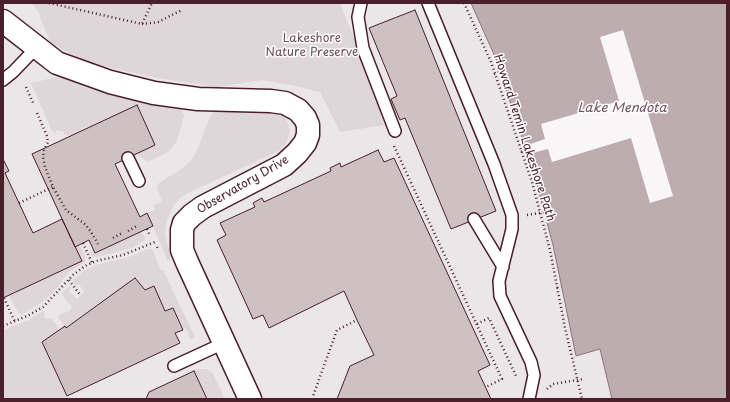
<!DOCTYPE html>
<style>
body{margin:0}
#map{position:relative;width:730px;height:402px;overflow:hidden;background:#f8f6f7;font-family:"Playpen Sans",sans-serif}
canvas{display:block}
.frame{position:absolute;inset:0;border:4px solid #4a1f2b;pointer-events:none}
</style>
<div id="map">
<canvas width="730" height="402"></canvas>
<div class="frame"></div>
</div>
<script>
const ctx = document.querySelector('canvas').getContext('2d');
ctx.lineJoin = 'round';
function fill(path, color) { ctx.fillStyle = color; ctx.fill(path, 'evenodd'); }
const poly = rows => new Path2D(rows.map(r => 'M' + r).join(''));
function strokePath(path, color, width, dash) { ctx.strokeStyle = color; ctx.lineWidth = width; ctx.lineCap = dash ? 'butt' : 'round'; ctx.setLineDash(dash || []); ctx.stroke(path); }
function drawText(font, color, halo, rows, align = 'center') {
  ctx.font = font + ' "Playpen Sans",sans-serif'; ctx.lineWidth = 3; ctx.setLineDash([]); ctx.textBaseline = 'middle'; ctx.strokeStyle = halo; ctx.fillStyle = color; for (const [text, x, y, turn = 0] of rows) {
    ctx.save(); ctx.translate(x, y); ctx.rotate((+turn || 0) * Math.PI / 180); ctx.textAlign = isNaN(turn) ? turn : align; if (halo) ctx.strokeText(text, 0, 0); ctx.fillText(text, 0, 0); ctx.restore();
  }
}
fill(poly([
 [3,3,648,3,727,399,3,399]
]), '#ebe6e8');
fill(poly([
 [31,3,340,3,370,78,384,125,340,132,320,92,291,85,262,80,218,87,157,78,94,64,71,54,50,42,37,9],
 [63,77,71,77,179,107,184,115,183,120,176,143,168,152,152,160,148,161,140,157,137,153,155,145,137,106,90,129,88,126,81,129,82,131,73,135,64,135,64,132,57,130,55,133,52,131,31,83,53,78],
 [215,110,278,112,284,116,288,123,290,131,287,141,282,148,272,154,192,191,181,197,173,206,167,220,165,235,171,257,168,261,147,213,155,210,153,206,162,201,158,192,157,187,160,182,180,170,191,161,198,148,210,117],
 [141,232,144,236,145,240,132,248,97,257,94,257,91,254,90,251,93,249,95,253],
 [79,245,81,248,85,256,85,262,69,272,55,290,44,301,22,315,18,313,9,295],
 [148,249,152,249,161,271,163,270,195,337,190,339,188,331,185,328,182,327,173,308,165,311,135,278,66,328,58,317,61,314,70,311,72,307,65,299,62,293,69,286,71,288,69,291,77,299,84,292,79,284,76,286,73,280,85,270,96,265,129,257],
 [43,311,45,315,44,317,45,318,52,319,58,327,58,331,42,343,67,396,63,399,3,399,3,330,29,320],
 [197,369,206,369,212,372,225,399,207,399,193,370]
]), '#ded6d9');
const water = poly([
 [471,3,727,3,727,399,612,399,600,349,576,356,553,245,535,177,496,59,471,3]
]);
fill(water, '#bdadb0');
strokePath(water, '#8f747b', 1);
fill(poly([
 [623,30,673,196,650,203,631,138,552,162,548,149,528,154,525,146,545,139,541,124,619,101,600,37]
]), '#f8f6f7');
const building = poly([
 [415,10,496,211,451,229,405,118,400,120,391,99,397,96,369,28,415,10],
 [137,105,155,145,115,164,140,217,147,213,153,226,95,253,89,240,75,247,32,154,137,105],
 [378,150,384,162,394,158,490,365,478,371,491,399,337,399,350,366,374,355,357,320,344,291,269,328,263,315,253,319,217,240,226,235,220,223,255,207,253,203,262,198,264,202,331,171,330,168,340,163,341,167,378,150],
 [3,159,9,171,5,173,33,233,62,219,82,261,3,298,3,159],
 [135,278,145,290,154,286,165,311,173,308,183,330,175,333,180,343,67,396,42,342,65,326,66,328,135,278],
 [194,371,207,399,146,399,149,392,194,371]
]);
fill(building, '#cdc1c4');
strokePath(building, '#4a1f2b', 1);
const service = poly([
 [361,3,358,17,363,48,395,131],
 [428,3,494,164,512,215,512,229,499,281,500,296,531,362,534,375,529,399],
 [3,80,13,72,37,47],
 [128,158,139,181],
 [474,219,503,267],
 [174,366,224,343]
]);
const tertiary = poly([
 [3,21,57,63,110,82,154,93,198,99,271,101,285,103,298,110,305,118,308,125,308,135,305,143,297,153,284,165,203,207,192,215,184,223,182,230,182,250,187,262,250,399]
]);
strokePath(service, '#4a1f2b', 14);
strokePath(tertiary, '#4a1f2b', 25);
strokePath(poly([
 [49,3,142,24,152,3],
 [464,3,491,62,532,182,550,250,565,328,582,399],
 [142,24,158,22,182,10],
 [494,74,500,72],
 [26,87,34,105],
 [37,113,47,136,48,142,44,150,43,157,45,167,53,187,66,210,86,225,91,232,98,244],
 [394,146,502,379,486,387],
 [521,152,527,150],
 [19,203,53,187],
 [527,215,545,212],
 [147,229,149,234],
 [128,231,137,226],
 [113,238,122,233],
 [83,243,92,263],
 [157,247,158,250],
 [69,280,81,296],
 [557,288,561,287],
 [4,298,15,322],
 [477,324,489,318,517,378],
 [3,326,27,316,43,307,73,275,85,266,96,261,123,255,155,242],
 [547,389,553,384,583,379],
 [312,399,337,330,357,320]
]), '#4a1f2b', 2.5, [1, 3]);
strokePath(service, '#fff', 11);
strokePath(tertiary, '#fff', 22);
drawText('12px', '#6f4d56', '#fff', [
 ["Lakeshore",312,39],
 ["Nature Preserve",312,53]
]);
drawText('12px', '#4a1f2b', '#fff', [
 ["Howard Temin Lakeshore Path",524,138,72],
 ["Observatory Drive",243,185,-30]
]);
drawText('italic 13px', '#72515a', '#fff', [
 ["Lake Mendota",622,108]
]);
</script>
